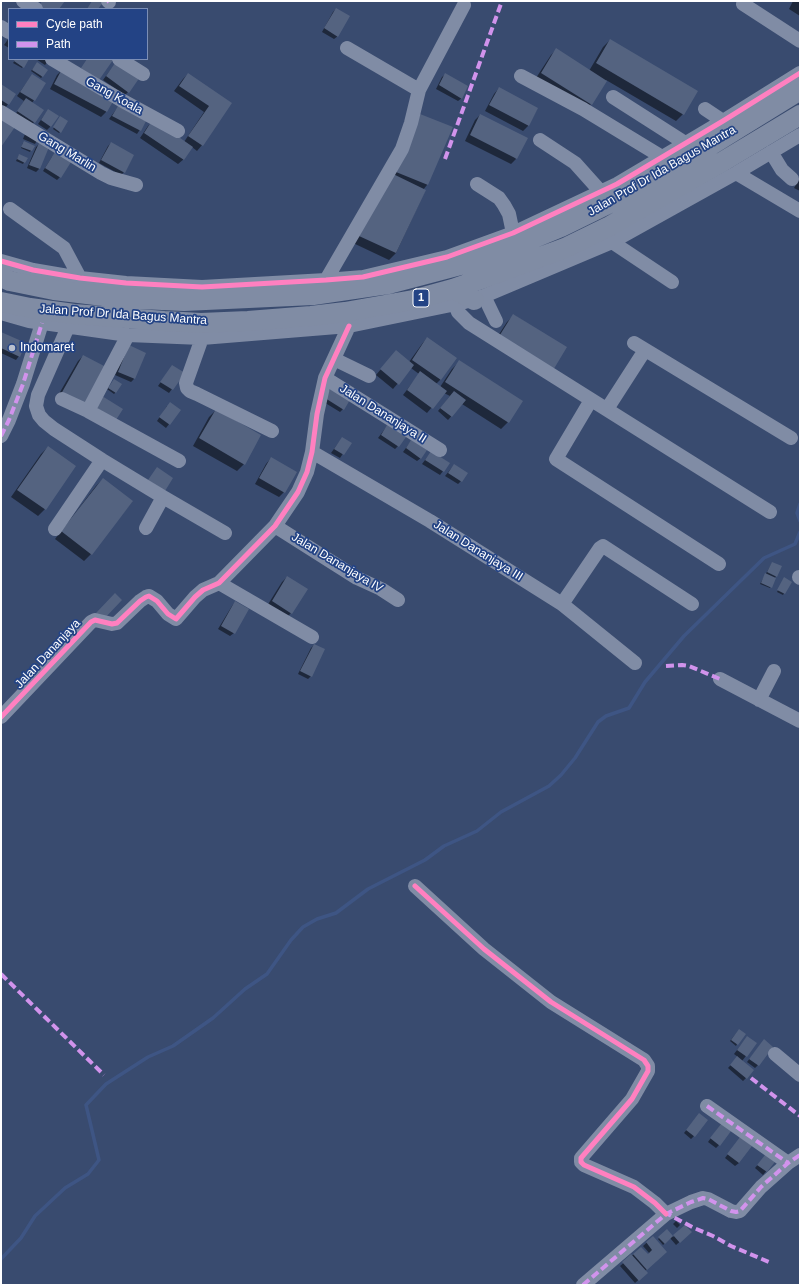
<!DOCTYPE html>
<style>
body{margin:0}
#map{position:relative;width:801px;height:1286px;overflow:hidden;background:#394b6f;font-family:Arial,sans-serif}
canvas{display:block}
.frame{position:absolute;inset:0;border:2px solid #fff;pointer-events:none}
.legend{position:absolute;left:8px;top:8px;width:140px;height:52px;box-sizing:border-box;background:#234385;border:1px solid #7b8eb6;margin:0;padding:5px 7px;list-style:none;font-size:12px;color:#fff}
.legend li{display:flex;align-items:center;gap:8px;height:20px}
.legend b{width:20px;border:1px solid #7b8eb6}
</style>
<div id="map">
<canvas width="801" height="1286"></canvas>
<div class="frame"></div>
<ul class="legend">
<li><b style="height:5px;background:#ff80c0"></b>Cycle path</li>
<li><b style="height:5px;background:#d193ec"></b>Path</li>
</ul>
</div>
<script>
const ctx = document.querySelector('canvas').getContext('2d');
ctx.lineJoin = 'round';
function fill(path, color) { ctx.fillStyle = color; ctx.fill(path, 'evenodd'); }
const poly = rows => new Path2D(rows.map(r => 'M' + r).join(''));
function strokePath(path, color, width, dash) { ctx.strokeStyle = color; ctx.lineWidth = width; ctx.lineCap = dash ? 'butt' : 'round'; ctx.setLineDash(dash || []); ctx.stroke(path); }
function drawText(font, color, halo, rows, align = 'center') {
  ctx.font = font + ' Arial,sans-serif'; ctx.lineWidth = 3.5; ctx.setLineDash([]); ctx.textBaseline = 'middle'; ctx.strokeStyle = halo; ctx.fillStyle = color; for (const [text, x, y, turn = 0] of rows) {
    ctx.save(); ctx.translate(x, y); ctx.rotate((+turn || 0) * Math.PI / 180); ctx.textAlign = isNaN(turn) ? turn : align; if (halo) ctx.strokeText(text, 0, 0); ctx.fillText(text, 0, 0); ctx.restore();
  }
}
fill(poly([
 [793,1,800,1,800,16,789,9],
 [336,9,338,36,334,39,322,32,333,12],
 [9,38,9,48,4,45],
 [610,40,683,114,676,121,606,80,591,104,586,109,536,78,551,55,556,50,589,71,603,47],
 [16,59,28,59,22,68,13,63],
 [36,59,48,59,49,60,45,65],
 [36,65,42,77,41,78,31,71],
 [114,65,128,92,125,95,103,80],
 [62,70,114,98,106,112,101,117,50,89,57,75],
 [188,74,231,103,202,145,197,151,192,147,184,159,178,164,140,138,148,126,153,121,184,142,204,112,174,91,183,79],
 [446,74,462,98,458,101,436,89,442,77],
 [32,75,45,84,32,103,34,122,31,126,15,115,24,101,17,96],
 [1,86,15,95,5,108,1,105],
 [499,88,537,109,528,126,523,131,485,111,494,94],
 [118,107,145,122,137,134,109,119],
 [48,110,51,126,47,130,38,124],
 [480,115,516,159,511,164,465,141,475,120],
 [59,119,60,132,59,133,53,129],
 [451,128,427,185,423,190,425,191,396,253,389,260,353,243,382,181],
 [25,134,38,138,35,144,23,139],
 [23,143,33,146,30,152,21,148],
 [111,143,124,172,121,175,99,163,108,146],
 [39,144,39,169,36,172,27,168,36,147],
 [19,155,26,159,23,164,16,161],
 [52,157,60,177,57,180,43,171],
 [800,178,800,191,794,188],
 [514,315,566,348,492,345,507,322],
 [1,333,19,356,16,360,1,353],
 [427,338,455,358,440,380,436,384,440,387,452,369,459,362,508,422,501,429,462,404,448,420,438,411,450,396,444,393,427,413,403,395,419,374,411,368,393,389,376,375,391,357,409,362,422,344],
 [126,350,134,379,131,382,115,375],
 [83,356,104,368,56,399,78,361],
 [172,366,183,374,169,393,158,386],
 [113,382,116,392,114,394,107,389],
 [332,388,343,409,340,412,322,401],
 [167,406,180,410,166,428,157,421],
 [216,410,244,464,237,471,193,446,209,417],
 [387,426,398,446,395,449,378,438],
 [342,438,350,443,340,458,331,453],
 [411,441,421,458,417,461,403,452],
 [48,447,74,467,45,509,38,516,11,497,41,454],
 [431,452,449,463,440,475,422,464],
 [271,458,284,492,279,497,255,484,266,464],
 [454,465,461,481,458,484,445,476],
 [103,479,132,502,91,554,84,561,55,539,96,486],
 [772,563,776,576,770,588,760,584],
 [287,577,291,613,286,618,267,606,282,582],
 [783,580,791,582,783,595,777,592],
 [235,602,234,633,230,636,218,629,232,606],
 [314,645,311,676,308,679,298,674,311,648],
 [738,1031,737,1044,736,1046,730,1041],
 [747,1037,756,1043,742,1061,746,1078,743,1081,728,1068,738,1057,734,1054],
 [761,1044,758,1065,755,1068,747,1062],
 [696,1118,694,1136,691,1139,684,1133],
 [721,1124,719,1145,716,1148,708,1142],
 [737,1142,739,1163,735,1166,725,1158],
 [766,1155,777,1158,763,1175,755,1168],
 [676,1221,680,1225,677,1228,673,1224],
 [685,1226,691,1232,676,1245,670,1238,663,1245,658,1239,667,1231,673,1237],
 [653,1237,662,1255,645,1271,643,1276,635,1283,620,1266,641,1248,648,1255,650,1254,643,1246]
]), '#0007');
strokePath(poly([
 [800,504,797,513,800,521],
 [1,1259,21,1238,35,1216,65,1188,88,1174,99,1160,86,1105,106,1084,148,1057,173,1046,213,1018,245,989,267,974,291,940,303,927,317,919,336,913,368,889,425,860,444,846,477,831,501,812,549,786,561,775,575,758,598,722,606,716,629,708,645,682,684,636,764,558,795,544,800,532]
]), '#3e5584', 3.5);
fill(poly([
 [42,1,65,1,59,9,43,9,39,6],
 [92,1,104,1,98,9,87,9],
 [336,8,350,16,338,37,324,28],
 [610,39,698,91,684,115,596,63],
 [556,48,607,81,592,105,541,73],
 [15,59,29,59,24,68,14,61],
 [87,59,112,59,113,60,99,80,81,68],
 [117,60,140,77,129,93,106,76],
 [37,62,48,70,43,77,32,70],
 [62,69,115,98,107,112,54,84],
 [188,73,232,103,203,146,188,136,209,106,179,86],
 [445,73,468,86,462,99,439,85],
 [32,74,46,83,35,101,20,92],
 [1,84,16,94,9,105,1,100],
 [499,87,538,108,529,126,489,105],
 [26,98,44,110,35,123,17,111],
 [118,106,146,121,141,131,112,116],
 [48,109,59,116,51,127,41,120],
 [420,114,453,127,428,185,396,172],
 [480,114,528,138,517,159,470,135],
 [60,116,68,121,61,133,53,127],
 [1,118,15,127,1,147],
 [153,119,193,147,184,160,144,133],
 [24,141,35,146,32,151,21,147],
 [111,142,134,155,125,173,101,160],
 [39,143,49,147,40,169,29,165],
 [55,152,71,162,61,178,45,168],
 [19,154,28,158,25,163,17,159],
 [389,172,426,190,396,253,359,236],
 [513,314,567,347,552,372,498,338],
 [1,332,26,343,20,357,1,348],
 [427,337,457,358,441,380,412,360],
 [129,345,146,353,135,379,118,372],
 [396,350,414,365,399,385,380,369],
 [83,355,106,367,83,407,61,394],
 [459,360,523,401,509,423,445,382],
 [172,365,185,373,173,390,160,382],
 [420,371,447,391,433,409,407,390],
 [114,379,122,384,116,393,108,388],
 [332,386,351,398,344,410,325,398],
 [454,391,466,400,452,417,440,408],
 [102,396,123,409,116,420,95,407],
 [170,402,181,410,170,425,159,417],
 [216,409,261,435,245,465,199,438],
 [387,425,406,437,399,447,381,435],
 [342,437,352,443,344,455,334,449],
 [411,440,427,450,421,459,406,448],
 [48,446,76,466,46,510,17,490],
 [431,451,450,463,444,472,425,460],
 [271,457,297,472,285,493,259,478],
 [454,464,468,473,462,482,448,473],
 [157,467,173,478,165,491,148,480],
 [103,478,133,501,92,555,61,531],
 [772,562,782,566,777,577,767,572],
 [765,573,776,578,772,588,761,583],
 [287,576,308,589,292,614,272,601],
 [784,577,792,582,785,594,777,590],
 [115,593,122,600,103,620,96,613],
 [235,601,249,609,235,634,221,626],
 [314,644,325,649,312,677,300,671],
 [739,1029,746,1034,738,1045,731,1040],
 [747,1036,757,1043,747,1057,737,1050],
 [764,1039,773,1047,759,1066,749,1059],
 [737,1056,754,1070,747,1079,730,1065],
 [699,1113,708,1120,695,1137,686,1130],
 [724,1120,734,1127,720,1146,710,1138],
 [740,1137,752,1146,739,1163,727,1154],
 [769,1150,778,1158,767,1172,757,1165],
 [685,1225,692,1232,680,1243,673,1235],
 [667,1229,673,1236,665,1244,658,1237],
 [653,1236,667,1252,647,1270,633,1254,641,1247,648,1254,652,1250,646,1242],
 [631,1254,648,1273,639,1281,622,1262]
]), '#546380');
strokePath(poly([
 [23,1,36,9],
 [108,1,109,2],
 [743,4,800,41],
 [1,27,9,32],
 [347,48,419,90],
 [52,59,121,100,178,131],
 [119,59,143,74],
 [521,76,583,109,662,157],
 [613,97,685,143],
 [705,109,723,121],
 [1,112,101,173,111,178,136,185],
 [540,140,575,163,601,192],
 [771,152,782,170,792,179],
 [736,173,800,211],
 [477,184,499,198,504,205,509,214,513,233],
 [10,209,64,248,80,278],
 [612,242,672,282],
 [1,261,33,270,80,278,126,283,202,287,326,280,363,277,447,257,513,233,617,184,723,121,800,73],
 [326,280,402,149,411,123,419,90,464,5],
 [484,296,496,321],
 [455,304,458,312,469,323,770,512],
 [1,313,29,321,128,335,202,338,349,326,461,303,484,296,612,242,736,173,800,135],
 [71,320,38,395,36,406,39,415,44,421,54,429,102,460,163,497,225,533],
 [202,338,186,383,187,388,190,391,197,394,272,431],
 [634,343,791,438],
 [334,359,369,376],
 [325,378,440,450],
 [62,399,88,411,179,461],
 [591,400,556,459,719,564],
 [607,409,645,350],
 [88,411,128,335],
 [1,436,9,420,23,384,42,323],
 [312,452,430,521,562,604,635,663],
 [275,526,357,578,381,589,398,600],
 [146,528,163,497],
 [55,529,102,460],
 [799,577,800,578],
 [219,583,312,637],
 [562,604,600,548,603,546,692,604],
 [720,679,800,721],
 [759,700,774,671],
 [1,717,91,622,95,620,112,624,117,623,140,601,146,597,149,596,157,601,168,614,176,619,195,597,203,590,219,583,275,526,298,492,307,472,312,452,317,414,325,378,349,326],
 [415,886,484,949,551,1002,644,1060,648,1066,648,1071,632,1099,581,1158,581,1162,584,1165,634,1187,655,1203,666,1214],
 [775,1054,800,1075],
 [707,1106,788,1163],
 [583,1285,666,1214,691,1202,703,1198,708,1199,731,1211,736,1212,740,1211,761,1187,788,1163,800,1155]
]), '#808ca5', 14);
strokePath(poly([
 [1,277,10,281,54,290,120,298,184,301,313,295,388,284,483,259,561,227,616,200,687,160,800,90],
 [453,289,474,300],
 [1,302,30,308,74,314,164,321,201,323,248,321,311,316,345,312,413,300,453,289,484,278,565,248,610,226,722,162,800,115]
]), '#808ca4', 20);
strokePath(poly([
 [108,1,109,2],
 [445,159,502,1],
 [1,436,9,420,23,384,42,323],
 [666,666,682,665,689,666,720,679],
 [1,974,104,1075],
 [751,1078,800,1116],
 [707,1106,788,1163],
 [664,1212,694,1228,713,1236,731,1246,769,1262],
 [583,1285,666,1214,691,1202,703,1198,708,1199,731,1211,736,1212,740,1211,761,1187,788,1163,800,1155]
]), '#d193ec', 4, [8, 4]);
strokePath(poly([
 [1,261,33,270,80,278,126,283,202,287,326,280,363,277,447,257,513,233,617,184,723,121,800,73],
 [1,717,91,622,95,620,112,624,117,623,140,601,146,597,149,596,157,601,168,614,176,619,195,597,203,590,219,583,275,526,298,492,307,472,312,452,317,414,325,378,349,326],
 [415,886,484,949,551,1002,644,1060,648,1066,648,1071,632,1099,581,1158,581,1162,584,1165,634,1187,655,1203,666,1214]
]), '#ff80c0', 5);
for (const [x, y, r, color] of [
 [12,348,4,"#bac0cd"]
]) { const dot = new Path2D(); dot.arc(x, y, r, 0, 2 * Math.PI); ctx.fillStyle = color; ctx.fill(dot); strokePath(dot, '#234385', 1.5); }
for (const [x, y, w] of [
 [421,298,16]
]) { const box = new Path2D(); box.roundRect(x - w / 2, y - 9, w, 18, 3); ctx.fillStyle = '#234385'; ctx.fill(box); strokePath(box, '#fff', 1); }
drawText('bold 11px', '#fff', null, [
 ["1",421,298]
]);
drawText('12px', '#fff', '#234385', [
 ["Gang Koala",114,96,29],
 ["Gang Marlin",67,152,31],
 ["Jalan Prof Dr Ida Bagus Mantra",662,171,-30],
 ["Jalan Prof Dr Ida Bagus Mantra",123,315,4],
 ["Jalan Dananjaya II",383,414,32],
 ["Jalan Dananjaya III",478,551,32],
 ["Jalan Dananjaya IV",337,563,31],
 ["Jalan Dananjaya",48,654,-47]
]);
drawText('12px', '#fff', '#234385', [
 ["Indomaret",20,348]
], 'left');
</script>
